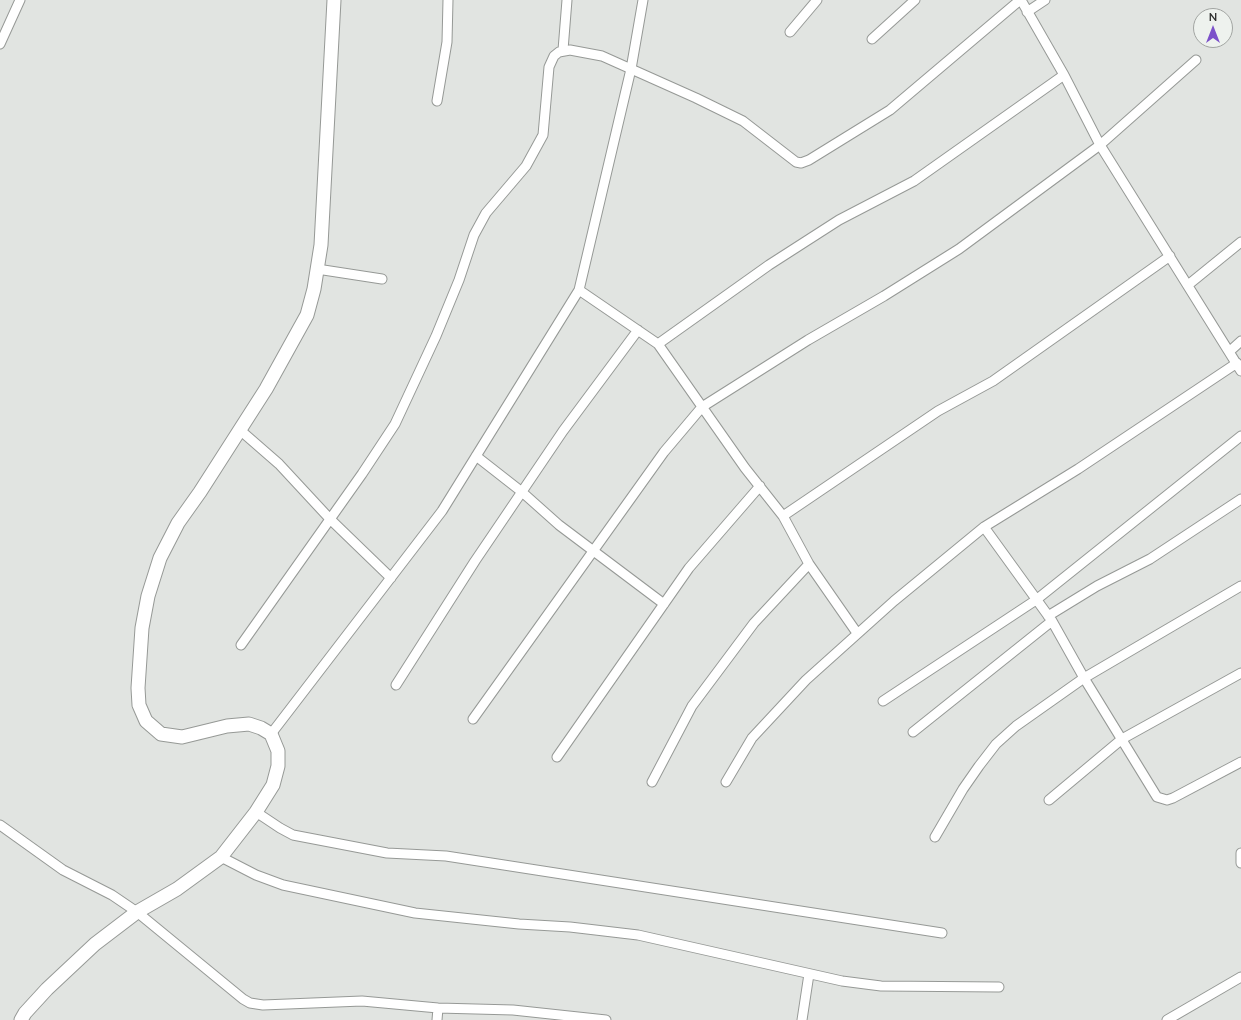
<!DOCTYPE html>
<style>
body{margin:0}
#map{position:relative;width:1241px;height:1020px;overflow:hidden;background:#e1e4e1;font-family:Lato,sans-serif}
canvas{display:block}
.north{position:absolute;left:1193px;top:8px;width:40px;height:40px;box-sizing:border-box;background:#eef2ee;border:1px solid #a1a4a1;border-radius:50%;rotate:0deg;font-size:11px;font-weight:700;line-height:16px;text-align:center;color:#2e2f2e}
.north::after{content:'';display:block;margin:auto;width:14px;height:18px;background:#7c51ca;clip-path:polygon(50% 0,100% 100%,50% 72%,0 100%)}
</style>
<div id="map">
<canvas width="1241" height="1020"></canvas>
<div class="north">N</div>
</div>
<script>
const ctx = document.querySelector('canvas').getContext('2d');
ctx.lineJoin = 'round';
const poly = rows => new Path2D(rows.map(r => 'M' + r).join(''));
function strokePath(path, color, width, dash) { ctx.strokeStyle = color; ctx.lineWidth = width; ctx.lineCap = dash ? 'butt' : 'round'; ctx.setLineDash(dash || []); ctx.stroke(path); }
const street = poly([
 [1021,0,1064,75,1100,145,1241,371],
 [1027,12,1045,0],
 [790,32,817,0],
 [872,39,915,0],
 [0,44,20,0],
 [563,50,567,0],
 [437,101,447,42,448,0],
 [317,269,382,279],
 [1188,285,1241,242],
 [579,290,658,344,769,265,839,220,914,181,1064,75],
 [658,344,745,468,783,516],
 [1230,351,1241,341],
 [240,430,279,464,330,519,391,578],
 [476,456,522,492,559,525,664,604],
 [984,527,1052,621,1084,678,1157,797,1167,800,1173,798,1241,762],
 [1048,616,1097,586,1150,559,1241,499],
 [857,633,809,564,783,516,938,411,993,381,1170,256],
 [241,645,362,474,395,424,436,336,459,280,474,235,486,213,526,166,543,135,549,67,554,56,559,52,570,50,602,56,696,98,743,121,796,162,801,163,809,160,890,110,1020,0],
 [396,685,475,561,563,431,638,330],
 [883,701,1036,600,1241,436],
 [473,719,664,452,702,407,808,340,884,296,959,249,1100,145,1196,60],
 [913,732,1052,621],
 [271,734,442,511,579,290,631,69,643,0],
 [557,757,689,568,760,486],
 [652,782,692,706,754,623,809,564],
 [726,782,752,738,806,680,894,601,984,527,1078,469,1237,363],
 [1049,800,1122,739,1241,673],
 [256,812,280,828,293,835,387,853,446,856,942,933],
 [0,825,63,870,112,895,137,912,243,999,250,1003,263,1005,362,1001,438,1008,513,1010,606,1020],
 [935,837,963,789,979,766,996,744,1016,726,1084,678,1241,586],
 [1241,853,1241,863],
 [221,857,256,875,283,885,415,913,519,924,570,927,638,935,842,981,881,986,999,987],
 [437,1020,438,1008],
 [802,1020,809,974],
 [1167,1020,1241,977]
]);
const secondary = poly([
 [21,1020,25,1013,47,989,95,944,137,912,177,889,221,857,256,812,273,785,278,766,278,751,271,734,261,728,249,724,227,726,182,737,161,734,146,721,139,705,138,688,142,628,148,596,160,558,178,523,200,492,266,389,307,315,314,289,321,245,334,0]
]);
strokePath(street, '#969996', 11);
strokePath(secondary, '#969996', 15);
strokePath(street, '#fff', 9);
strokePath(secondary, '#fff', 13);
</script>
